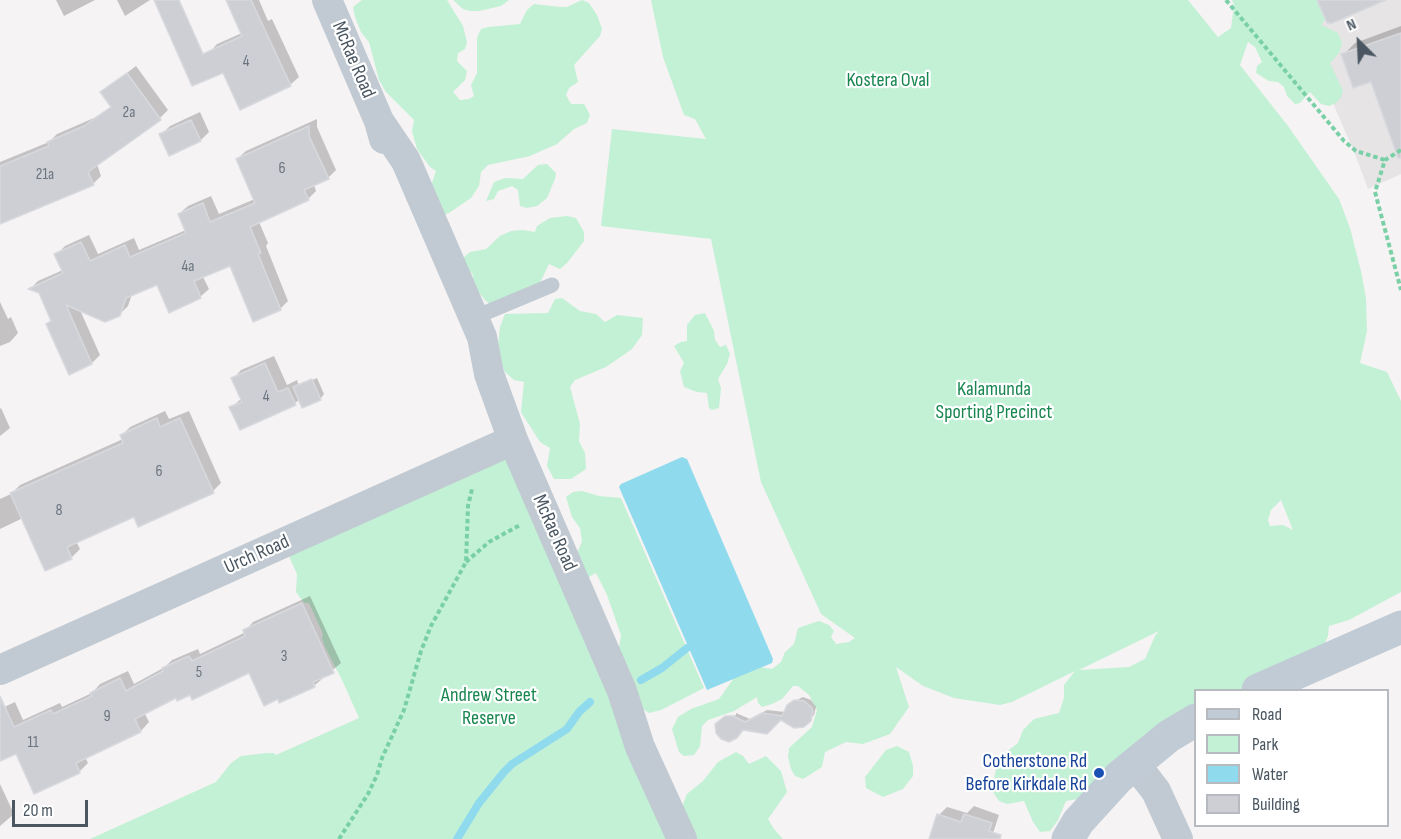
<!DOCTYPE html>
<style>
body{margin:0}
#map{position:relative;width:1401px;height:839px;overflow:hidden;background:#f5f3f3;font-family:"Sofia Sans Condensed",sans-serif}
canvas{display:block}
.legend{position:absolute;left:1194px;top:689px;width:195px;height:138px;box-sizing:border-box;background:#fff;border:2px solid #b7bbc0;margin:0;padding:8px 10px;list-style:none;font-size:18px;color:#4a5661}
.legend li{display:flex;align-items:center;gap:12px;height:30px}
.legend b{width:30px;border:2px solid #b7bbc0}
.north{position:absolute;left:1329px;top:12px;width:60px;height:60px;-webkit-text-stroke:4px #fff;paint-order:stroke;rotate:336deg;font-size:16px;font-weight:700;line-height:24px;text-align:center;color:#4a5661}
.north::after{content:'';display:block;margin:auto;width:21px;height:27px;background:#4a5661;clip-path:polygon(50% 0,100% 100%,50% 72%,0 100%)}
.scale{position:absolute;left:12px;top:800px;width:76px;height:27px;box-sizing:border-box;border:3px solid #4a5661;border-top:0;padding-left:8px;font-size:18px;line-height:21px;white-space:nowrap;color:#4a5661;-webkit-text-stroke:4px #fff;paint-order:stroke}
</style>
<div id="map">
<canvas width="1401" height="839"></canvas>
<ul class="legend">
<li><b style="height:8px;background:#c1cbd6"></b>Road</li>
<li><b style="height:16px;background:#c3f1d5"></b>Park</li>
<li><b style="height:16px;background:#90daee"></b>Water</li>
<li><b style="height:16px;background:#cdcfd5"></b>Building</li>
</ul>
<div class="north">N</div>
<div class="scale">20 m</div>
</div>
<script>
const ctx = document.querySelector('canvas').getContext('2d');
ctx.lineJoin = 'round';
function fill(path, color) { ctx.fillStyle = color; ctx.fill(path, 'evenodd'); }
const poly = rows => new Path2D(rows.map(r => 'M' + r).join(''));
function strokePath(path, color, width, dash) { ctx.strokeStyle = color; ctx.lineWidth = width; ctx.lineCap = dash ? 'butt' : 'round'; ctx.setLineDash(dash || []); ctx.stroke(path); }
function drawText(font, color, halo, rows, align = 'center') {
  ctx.font = font + ' "Sofia Sans Condensed",sans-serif'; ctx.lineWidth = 4.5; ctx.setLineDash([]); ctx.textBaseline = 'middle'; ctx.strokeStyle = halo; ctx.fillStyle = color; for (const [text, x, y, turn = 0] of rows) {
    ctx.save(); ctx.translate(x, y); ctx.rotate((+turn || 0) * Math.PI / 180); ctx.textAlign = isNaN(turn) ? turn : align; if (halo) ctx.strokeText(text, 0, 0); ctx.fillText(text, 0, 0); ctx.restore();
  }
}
fill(poly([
 [1288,0,1401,0,1401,174,1368,189,1355,154]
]), '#e6e4e5');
fill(poly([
 [362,0,447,0,463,26,467,42,465,49,458,53,457,61,467,71,465,80,453,92,460,100,469,99,474,96,471,85,477,73,477,38,481,29,488,27,520,24,527,10,534,4,560,7,567,7,582,0,589,3,597,15,602,29,600,36,574,65,578,82,569,88,566,95,571,104,584,104,590,115,587,123,574,129,557,144,530,156,488,165,481,172,479,186,471,198,449,213,441,216,429,192,436,171,430,167,417,149,412,131,414,120,386,92,379,80,369,42,361,32,355,17,353,7],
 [453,0,509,0,501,6,479,11,470,11,463,9],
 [651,0,1188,0,1218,37,1231,28,1234,5,1232,0,1328,0,1325,19,1321,25,1338,33,1342,43,1339,53,1330,63,1343,91,1341,97,1336,103,1329,106,1321,104,1310,92,1300,103,1295,104,1287,96,1284,87,1278,82,1269,81,1256,73,1257,66,1262,62,1255,47,1248,42,1240,65,1288,126,1339,199,1350,228,1361,271,1366,298,1367,331,1360,363,1387,372,1401,401,1401,592,1349,620,1329,626,1328,636,1322,650,1253,690,1196,690,1195,716,1084,798,1066,801,1058,820,1050,831,1040,832,1033,822,1024,801,1007,804,999,801,993,792,994,779,996,769,1005,753,1018,743,1023,730,1034,719,1059,713,1064,698,1064,685,1075,671,1012,702,1000,705,954,698,923,686,896,667,909,707,890,734,863,744,846,742,825,752,822,767,803,779,795,776,791,769,788,757,789,748,812,727,817,710,809,695,798,686,793,686,782,699,772,704,762,707,758,703,757,697,734,711,708,720,702,726,700,746,694,755,684,756,679,752,672,729,678,717,691,709,719,699,739,671,760,667,772,669,781,662,785,652,794,644,798,628,819,621,829,625,834,631,831,637,836,644,849,642,855,638,821,614,761,482,711,239,601,226,612,129,706,139,695,119,684,115,663,57],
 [1281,500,1293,530,1283,525,1270,526,1268,520,1271,510],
 [1159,631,1155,636,1145,659,1129,667,1079,670],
 [547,164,556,173,555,179,547,198,537,206,527,208,520,206,518,190,512,186,498,191,494,199,486,201,494,182,505,178,523,179,538,165],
 [567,216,576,218,584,232,584,241,567,263,560,269,549,264,539,285,491,305,485,300,476,289,472,280,473,275,466,267,463,258,470,252,486,249,500,236,511,231,523,230,535,232,537,226,550,218],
 [562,298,580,311,596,314,605,322,617,315,643,318,642,335,632,349,606,367,575,380,570,387,580,424,579,441,585,453,586,469,571,479,554,479,547,466,550,448,540,442,521,412,524,382,514,380,504,371,497,355,500,327,505,314,548,313,555,299],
 [705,313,714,331,715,340,720,347,726,345,730,354,727,364,718,379,721,388,719,408,712,410,709,408,707,393,697,392,684,387,680,371,684,363,674,346,681,342,687,341,687,325,695,315],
 [513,440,682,839,90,839,216,782,231,763,241,756,267,753,274,753,276,755,359,718,343,682,326,649,322,639,323,634,309,603,304,603,296,592,297,574,283,543],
 [582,491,599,496,621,498,704,688,661,710,649,713,640,707,618,654,621,635,607,595,596,573,587,578,575,557,582,542,580,528,572,517,566,497,573,492],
 [897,746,909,752,913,766,913,776,903,789,883,797,866,788,865,777,886,750],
 [736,752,743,756,749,764,766,756,781,771,787,792,768,819,774,829,783,839,685,839,680,811,687,794,703,781,718,762]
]), '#c3f1d5');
fill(poly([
 [682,457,687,459,773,659,772,663,707,690,619,487,621,484]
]), '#90daee');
fill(poly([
 [56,0,95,0,64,16],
 [117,0,150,0,125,16],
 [228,0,259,0,268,21,272,19,299,77,290,85,209,53,217,44,242,33],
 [1401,26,1401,116,1372,80,1343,55,1355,43],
 [136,66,168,110,160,118,97,164,101,176,93,184,0,199,0,162,49,142,57,134,94,118,112,106,102,92],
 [200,112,209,132,201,140,161,135,170,126],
 [317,119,317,127,336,170,328,178,314,185,316,191,308,199,259,222,268,243,266,246,288,301,280,309,231,264,203,277,209,289,200,297,157,283,132,294,128,306,119,315,80,310,100,355,92,363,47,324,52,319,40,292,31,288,38,281,63,270,56,255,65,246,89,235,98,254,134,238,139,250,186,230,179,214,188,206,211,196,219,214,255,199,237,159,246,151],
 [0,302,8,319,11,317,18,333,10,342,0,346],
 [274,356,287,385,297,380,299,386,317,378,324,394,321,398,303,406,300,399,295,403,240,428,231,408,242,398,233,379,241,370],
 [1,408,10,428,0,436,0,409],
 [165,411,169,419,189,411,221,483,213,491,134,515,76,541,80,549,71,558,46,569,23,518,0,529,0,499,11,494,20,485,123,439,122,435,130,427],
 [310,596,341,663,315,685,280,701,278,697,249,671,191,693,177,696,144,712,149,722,141,731,85,757,88,763,79,772,17,752,0,759,0,709,15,702,23,720,60,703,62,707,92,693,100,684,128,671,134,684,165,667,172,660,198,649,200,654,246,632,245,631,253,622],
 [803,697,811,700,816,707,814,715,803,726,781,718,743,729,717,725,722,719,736,715,736,713,750,719,767,710,785,712,793,702],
 [0,784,14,814,0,826],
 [974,806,999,815,991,839,930,839,939,815,947,807,967,813]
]), '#0003');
strokePath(poly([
 [641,680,662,668,687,648],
 [457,839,479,803,504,772,512,764,567,729,579,712,590,702]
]), '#90daee', 8);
const building = poly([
 [154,0,179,0,203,54,242,36,226,0,251,0,291,86,240,110,223,73,192,86,154,0],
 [1317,0,1386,0,1330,24,1329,22,1327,23,1317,0],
 [1401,33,1401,158,1398,158,1371,82,1353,88,1341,54,1401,33],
 [127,73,161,120,88,172,94,185,0,224,0,166,49,146,47,142,84,126,111,107,100,92,127,73],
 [191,120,201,141,169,156,159,134,191,120],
 [309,126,309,136,329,179,304,190,309,200,250,227,261,253,258,254,281,310,253,322,230,266,194,281,201,298,169,313,157,285,126,298,120,316,105,322,66,305,92,364,69,375,46,324,51,321,39,293,28,289,63,273,54,254,81,242,90,261,125,245,130,257,186,233,178,214,203,203,210,222,255,203,236,159,309,126],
 [265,363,278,392,288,388,296,405,240,430,229,407,242,402,231,378,265,363],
 [312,379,321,400,302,408,293,387,312,379],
 [157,418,160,427,180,418,214,493,138,527,134,517,67,547,72,559,45,571,10,493,123,443,120,435,157,418],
 [302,603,334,673,313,682,315,687,279,703,278,699,264,706,249,673,192,700,190,695,177,701,176,698,135,719,141,732,76,763,80,773,34,794,16,754,0,761,0,696,14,727,51,710,53,714,92,696,90,693,120,678,126,691,163,671,162,668,189,656,192,661,245,636,243,630,302,603],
 [794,700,804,701,811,707,813,711,811,721,804,727,794,728,781,720,767,734,743,730,737,738,729,742,721,739,716,733,715,724,725,716,733,716,745,722,762,713,782,716,787,705,794,700],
 [937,814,961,822,964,814,992,823,989,831,1001,835,1000,839,929,839,937,814]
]);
fill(building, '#cdcfd5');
strokePath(building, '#d7d9de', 1.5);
strokePath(poly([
 [1226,0,1344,141,1356,151,1385,160],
 [1401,150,1385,160,1375,192,1401,290],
 [466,562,489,542,520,525],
 [339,839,368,794,377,775,382,758,404,710,421,651,431,626,466,562,468,506,472,489]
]), '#7ad0a6', 4, [4.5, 3]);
strokePath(poly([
 [473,318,552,285]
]), '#c1cad2', 15);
strokePath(poly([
 [327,0,379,121,384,139],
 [379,121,406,161,482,337,489,374,513,440,622,691,640,747,682,839],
 [0,670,513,440],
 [1135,764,1156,791,1178,839]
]), '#c1cad2', 30);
strokePath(poly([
 [1258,690,1401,627],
 [1068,839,1078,822,1119,777,1169,736,1196,720]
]), '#c1cbd6', 33);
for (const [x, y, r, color] of [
 [1099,773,6,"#1a4fb4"]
]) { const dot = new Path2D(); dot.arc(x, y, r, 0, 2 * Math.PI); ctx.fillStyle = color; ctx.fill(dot); strokePath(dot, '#fff', 2); }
drawText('16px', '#6b747e', null, [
 ["4",246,62],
 ["2a",129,113],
 ["6",282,169],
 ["21a",45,175],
 ["4a",188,267],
 ["4",266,397],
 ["6",159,472],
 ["8",59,511],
 ["3",284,657],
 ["5",199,673],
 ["9",107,717],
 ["11",33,743]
]);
drawText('20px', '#4a5661', '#fff', [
 ["McRae Road",353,60,67],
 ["McRae Road",554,533,66],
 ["Urch Road",257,555,-24]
]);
drawText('20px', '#17864f', '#fff', [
 ["Kostera Oval",888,81],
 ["Kalamunda",994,390],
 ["Sporting Precinct",994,413],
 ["Andrew Street",489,696],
 ["Reserve",489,719]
]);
drawText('20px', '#164399', '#fff', [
 ["Cotherstone Rd",1087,762],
 ["Before Kirkdale Rd",1087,785]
], 'right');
</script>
